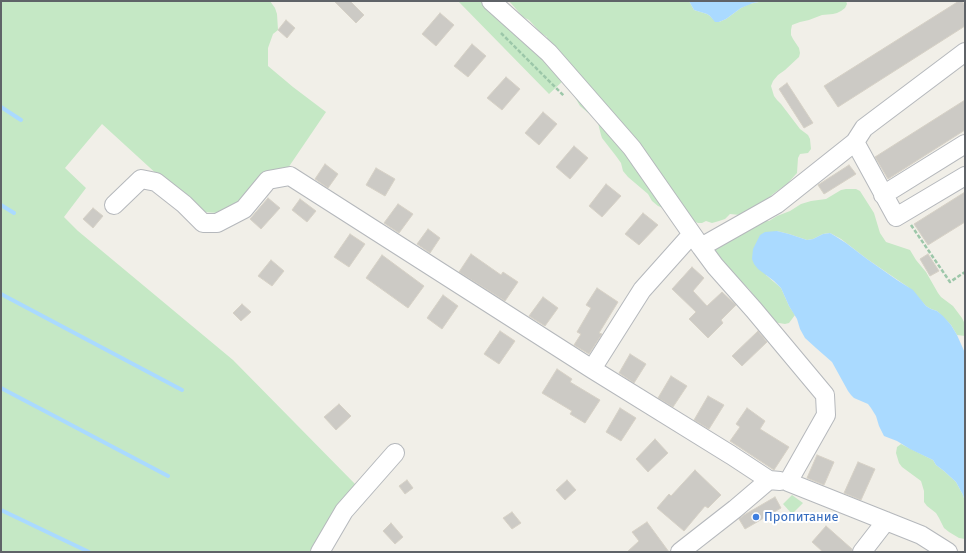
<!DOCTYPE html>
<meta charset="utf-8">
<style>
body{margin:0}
#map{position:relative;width:966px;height:553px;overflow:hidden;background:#f1efe8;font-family:"Fira Sans",sans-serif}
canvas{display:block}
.frame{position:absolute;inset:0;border:2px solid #5f6368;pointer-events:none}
</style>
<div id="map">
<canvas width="966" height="553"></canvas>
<div class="frame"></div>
</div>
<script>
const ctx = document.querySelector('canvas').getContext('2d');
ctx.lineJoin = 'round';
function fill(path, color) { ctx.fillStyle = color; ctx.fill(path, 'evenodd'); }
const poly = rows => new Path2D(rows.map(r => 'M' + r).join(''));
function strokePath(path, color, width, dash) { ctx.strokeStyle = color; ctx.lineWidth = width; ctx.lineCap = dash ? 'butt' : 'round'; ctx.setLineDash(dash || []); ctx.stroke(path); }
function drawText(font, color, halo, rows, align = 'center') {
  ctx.font = font + ' "Fira Sans",sans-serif'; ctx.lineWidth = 4; ctx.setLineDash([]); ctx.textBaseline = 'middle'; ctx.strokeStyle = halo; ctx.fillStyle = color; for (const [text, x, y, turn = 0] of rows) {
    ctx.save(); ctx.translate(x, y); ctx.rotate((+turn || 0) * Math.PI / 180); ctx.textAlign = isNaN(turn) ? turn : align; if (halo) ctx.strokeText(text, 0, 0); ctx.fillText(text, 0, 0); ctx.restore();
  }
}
fill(poly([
 [1,1,270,1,275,8,277,14,278,30,273,34,268,48,268,66,293,87,326,112,288,168,240,204,219,213,202,212,160,177,102,124,65,168,86,188,64,217,78,231,233,360,356,485,314,552,1,552],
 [458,1,480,1,533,48,565,79,549,94],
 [509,1,689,1,694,10,707,14,710,16,716,22,719,22,726,19,741,8,749,4,764,1,788,2,792,1,846,1,847,4,845,8,841,11,837,13,833,14,822,15,809,20,800,22,792,25,791,30,791,35,793,39,799,48,800,53,799,57,785,70,778,75,773,81,771,86,774,96,777,100,781,104,800,129,808,135,810,139,811,149,808,153,800,154,798,158,797,173,787,184,773,194,767,200,740,215,730,214,725,219,719,221,712,223,706,221,702,223,698,223,658,206,652,201,648,194,628,177,623,171,621,163,616,156,602,138,601,135,598,123,593,117,580,106,576,99,548,45,547,37,541,33,529,20,523,17],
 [846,189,856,189,860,191,874,213,880,233,886,242,910,250,916,260,926,272,938,293,941,297,953,306,962,318,965,324,965,336,957,335,951,325,937,311,931,309,926,306,908,287,867,259,841,239,830,233,823,234,813,239,807,240,789,234,777,231,766,275,781,288,789,306,795,315,789,323,785,324,773,322,749,289,743,283,717,263,714,247,731,238,740,236,747,230,764,221,769,221,777,216,790,211,801,204,811,201,826,199,841,190],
 [901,444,933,460,936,465,944,471,956,482,963,495,965,502,965,539,959,538,949,532,944,528,939,518,936,513,927,506,924,502,924,491,921,481,902,467,899,463,896,453,897,447],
 [792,495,803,503,792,514,783,504]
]), '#c5e8c5');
fill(poly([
 [689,1,792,1,788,2,764,1,753,3,741,8,726,19,719,22,715,22,710,16,707,14,694,10],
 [777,231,789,234,807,240,813,239,823,234,830,233,835,236,846,243,867,259,897,280,913,290,926,306,931,309,937,311,943,316,951,325,957,335,965,353,965,502,963,495,956,482,944,471,936,465,933,460,910,449,897,441,884,436,879,426,876,416,871,408,868,404,854,398,851,395,848,391,832,362,816,348,805,338,800,329,797,319,789,306,781,288,774,281,758,269,754,264,752,259,753,249,760,235,765,232]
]), '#aadaff');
strokePath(poly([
 [1,107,21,120],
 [1,205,14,213],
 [1,294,182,390],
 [1,388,168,476],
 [1,510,89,552]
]), '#aadaff', 4);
const building = poly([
 [334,1,350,1,364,15,356,23,334,1],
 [959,1,962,1,965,6,965,26,838,107,824,86,959,1],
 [440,13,454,25,436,46,422,34,440,13],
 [286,20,295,28,287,38,278,30,286,20],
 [472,44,486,56,468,77,454,66,472,44],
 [506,77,520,89,502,110,487,98,506,77],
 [787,83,813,123,804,128,779,89,787,83],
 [965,100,965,130,888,179,875,157,965,100],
 [543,112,557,124,539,145,525,133,543,112],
 [574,146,588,158,570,179,556,167,574,146],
 [325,164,338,174,328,188,315,179,325,164],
 [849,165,856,174,824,194,818,185,849,165],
 [376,168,395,179,385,196,366,185,376,168],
 [606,184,621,196,602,217,589,206,606,184],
 [965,192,965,222,928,245,914,224,965,192],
 [268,198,280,208,261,229,250,219,268,198],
 [300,199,316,211,307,222,292,210,300,199],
 [398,204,413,214,399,233,384,223,398,204],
 [93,208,103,216,93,228,83,219,93,208],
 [643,213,658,225,639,245,625,234,643,213],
 [428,229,440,238,430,253,417,244,428,229],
 [350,234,365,244,349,267,334,257,350,234],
 [471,254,501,275,503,272,518,282,505,301,459,272,471,254],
 [928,254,939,271,930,276,920,259,928,254],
 [382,255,424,286,408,308,366,278,382,255],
 [271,260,284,271,272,286,258,276,271,260],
 [692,267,704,278,693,291,707,306,722,292,736,305,721,320,723,323,708,338,689,319,696,312,672,289,692,267],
 [597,288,618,302,599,333,602,334,589,354,574,345,581,334,577,332,591,308,586,305,597,288],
 [443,295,458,306,442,329,427,318,443,295],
 [543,297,558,308,545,326,529,316,543,297],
 [242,304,251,312,241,321,233,313,242,304],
 [500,331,515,341,499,364,484,354,500,331],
 [758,331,767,342,742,366,732,356,758,331],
 [630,354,646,364,634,383,619,373,630,354],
 [557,369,572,379,570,382,600,400,585,423,570,414,572,411,542,393,557,369],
 [671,376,687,386,673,407,658,398,671,376],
 [708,396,724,405,709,429,694,420,708,396],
 [339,404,351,416,336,430,324,417,339,404],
 [620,408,636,418,621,441,606,432,620,408],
 [747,408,765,421,760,429,789,447,774,470,730,441,740,427,736,424,747,408],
 [655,439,668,453,648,472,636,459,655,439],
 [817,455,834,462,824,485,807,478,817,455],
 [858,462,875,469,861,500,844,493,858,462],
 [695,470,721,495,708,508,705,506,684,531,657,508,669,494,671,496,695,470],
 [407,480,413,488,405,494,399,486,407,480],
 [567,480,576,490,565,500,556,490,567,480],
 [775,497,781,508,745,529,739,519,744,515,775,497],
 [512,512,521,523,512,529,503,518,512,512],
 [647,522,669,552,627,552,639,541,632,532,647,522],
 [391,523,403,537,395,544,383,531,391,523],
 [826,526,852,549,852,552,823,552,812,542,826,526]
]);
fill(building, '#cccac5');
strokePath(building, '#d6d1c6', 1);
const minor = poly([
 [491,1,549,53,632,148,701,247],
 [855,142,896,217,965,176],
 [883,195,965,144],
 [114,205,141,179,156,182,184,204,203,223,217,223,244,209,268,180,290,176,592,369,731,455,769,480],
 [592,369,642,290,692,234],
 [320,552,344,511,395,453],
 [680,552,735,509,769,480,780,481],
 [862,552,886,521],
 [948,552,921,535,788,482,826,415,825,395,754,310,715,266,701,247,777,204,855,142,864,128,965,52]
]);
strokePath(minor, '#b5b8bc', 20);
strokePath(poly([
 [501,33,564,96],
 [911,225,950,282,965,272]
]), '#9cc7a9', 2.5, [4, 2]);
strokePath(minor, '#fff', 18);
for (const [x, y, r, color] of [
 [756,517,4,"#3f7fe0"]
]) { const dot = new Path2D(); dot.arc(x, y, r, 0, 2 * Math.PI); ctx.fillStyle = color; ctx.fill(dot); strokePath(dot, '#fff', 1.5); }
drawText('13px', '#366cbe', '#fff', [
 ["Пропитание",764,517]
], 'left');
</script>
